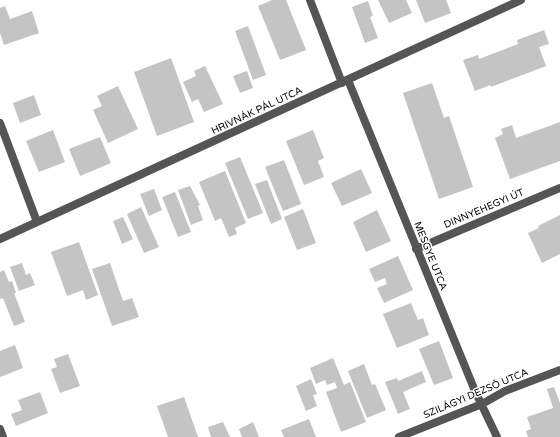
<!DOCTYPE html>
<meta charset="utf-8">
<style>
body{margin:0}
canvas{display:block;background:#fff}
</style>
<canvas width="560" height="437"></canvas>
<script>
const ctx = document.querySelector('canvas').getContext('2d');
ctx.lineJoin = 'round';
function fill(path, color) { ctx.fillStyle = color; ctx.fill(path, 'evenodd'); }
const poly = rows => new Path2D(rows.map(r => 'M' + r).join(''));
function strokePath(path, color, width, dash) { ctx.strokeStyle = color; ctx.lineWidth = width; ctx.lineCap = dash ? 'butt' : 'round'; ctx.setLineDash(dash || []); ctx.stroke(path); }
function drawText(font, color, halo, rows, align = 'center') {
  ctx.font = font + ' "Varela Round",sans-serif'; ctx.lineWidth = 3; ctx.setLineDash([]); ctx.textBaseline = 'middle'; ctx.strokeStyle = halo; ctx.fillStyle = color; for (const [text, x, y, turn = 0] of rows) {
    ctx.save(); ctx.translate(x, y); ctx.rotate((+turn || 0) * Math.PI / 180); ctx.textAlign = isNaN(turn) ? turn : align; if (halo) ctx.strokeText(text, 0, 0); ctx.fillText(text, 0, 0); ctx.restore();
  }
}
fill(poly([
 [272,0,286,0,306,50,280,60,258,6],
 [378,0,406,0,412,13,389,23],
 [416,0,446,0,451,13,425,23],
 [368,1,373,16,370,17,378,38,365,43,352,7],
 [5,6,10,19,32,11,39,33,4,45,0,33,0,8],
 [248,26,266,75,253,80,235,31],
 [544,30,549,44,539,47,546,66,491,87,490,85,475,91,463,60,478,55,479,59,518,44,517,40],
 [171,58,194,122,157,136,134,72],
 [205,66,223,104,204,112,198,99,192,102,183,82,196,76,194,71],
 [247,71,253,88,240,93,233,76],
 [432,83,444,118,449,116,473,187,439,199,403,93],
 [118,86,138,129,108,143,93,110,102,106,97,96],
 [34,95,41,115,20,123,13,103],
 [560,122,560,161,510,179,495,138,503,134,501,129,512,125,516,138],
 [53,130,65,162,39,172,26,141],
 [313,130,324,158,318,161,324,177,304,185,286,141],
 [100,137,111,163,80,176,69,149],
 [240,157,263,213,248,219,225,163],
 [284,160,301,204,283,211,265,167],
 [361,169,372,193,342,206,331,183],
 [225,171,246,223,235,228,237,234,229,237,221,218,215,221,199,182],
 [267,180,282,219,271,224,255,184],
 [190,186,200,205,198,206,203,220,191,225,178,190],
 [154,189,162,210,149,216,140,194],
 [175,192,191,232,178,237,162,197],
 [141,207,159,247,144,253,127,214],
 [303,209,316,243,297,250,284,217],
 [377,210,391,241,366,252,353,222],
 [560,215,560,254,542,263,528,233,539,228,538,226],
 [123,217,133,239,122,244,113,221],
 [79,242,98,295,86,300,83,290,67,296,51,252],
 [398,256,413,290,384,303,377,288,387,284,385,278,375,282,369,269],
 [22,263,26,275,30,273,35,285,19,291,10,267],
 [110,263,123,301,132,298,139,317,112,326,92,269],
 [4,270,9,282,12,281,16,293,14,293,25,322,14,326,3,298,0,299,0,272],
 [411,303,418,320,423,318,429,335,397,348,383,314],
 [439,341,453,378,434,385,419,349],
 [15,345,23,368,0,377,0,351],
 [68,354,80,386,60,393,51,369,57,367,54,359],
 [333,358,344,385,350,382,366,422,341,432,326,392,337,388,335,382,327,385,325,380,316,384,310,368],
 [364,364,372,385,375,384,386,410,367,418,348,371],
 [422,371,426,382,403,392,410,409,398,414,385,382,397,378,398,381],
 [311,379,317,394,313,395,317,406,306,411,296,386],
 [554,387,560,403,560,437,528,437,526,431,531,429,527,417,553,408,547,389],
 [40,392,48,413,16,426,11,414,22,410,18,400],
 [184,397,198,437,168,437,157,406],
 [309,419,316,437,284,437,281,430],
 [223,422,230,437,211,437,208,427],
 [253,422,259,437,242,437,239,429]
]), '#c4c4c4');
strokePath(poly([
 [310,0,342,83],
 [348,80,475,391,497,437],
 [0,123,37,222],
 [0,239,521,0],
 [416,249,560,188],
 [0,429,3,437],
 [399,437,482,404,505,391,560,370]
]), '#555', 8);
drawText('10px', '#000', '#fff', [
 ["HRIVNÁK PÁL UTCA",257,111,-25],
 ["DINNYEHEGYI ÚT",484,209,-23],
 ["MESGYE UTCA",430,256,68],
 ["SZILÁGYI DEZSŐ UTCA",476,394,-23]
]);
</script>
